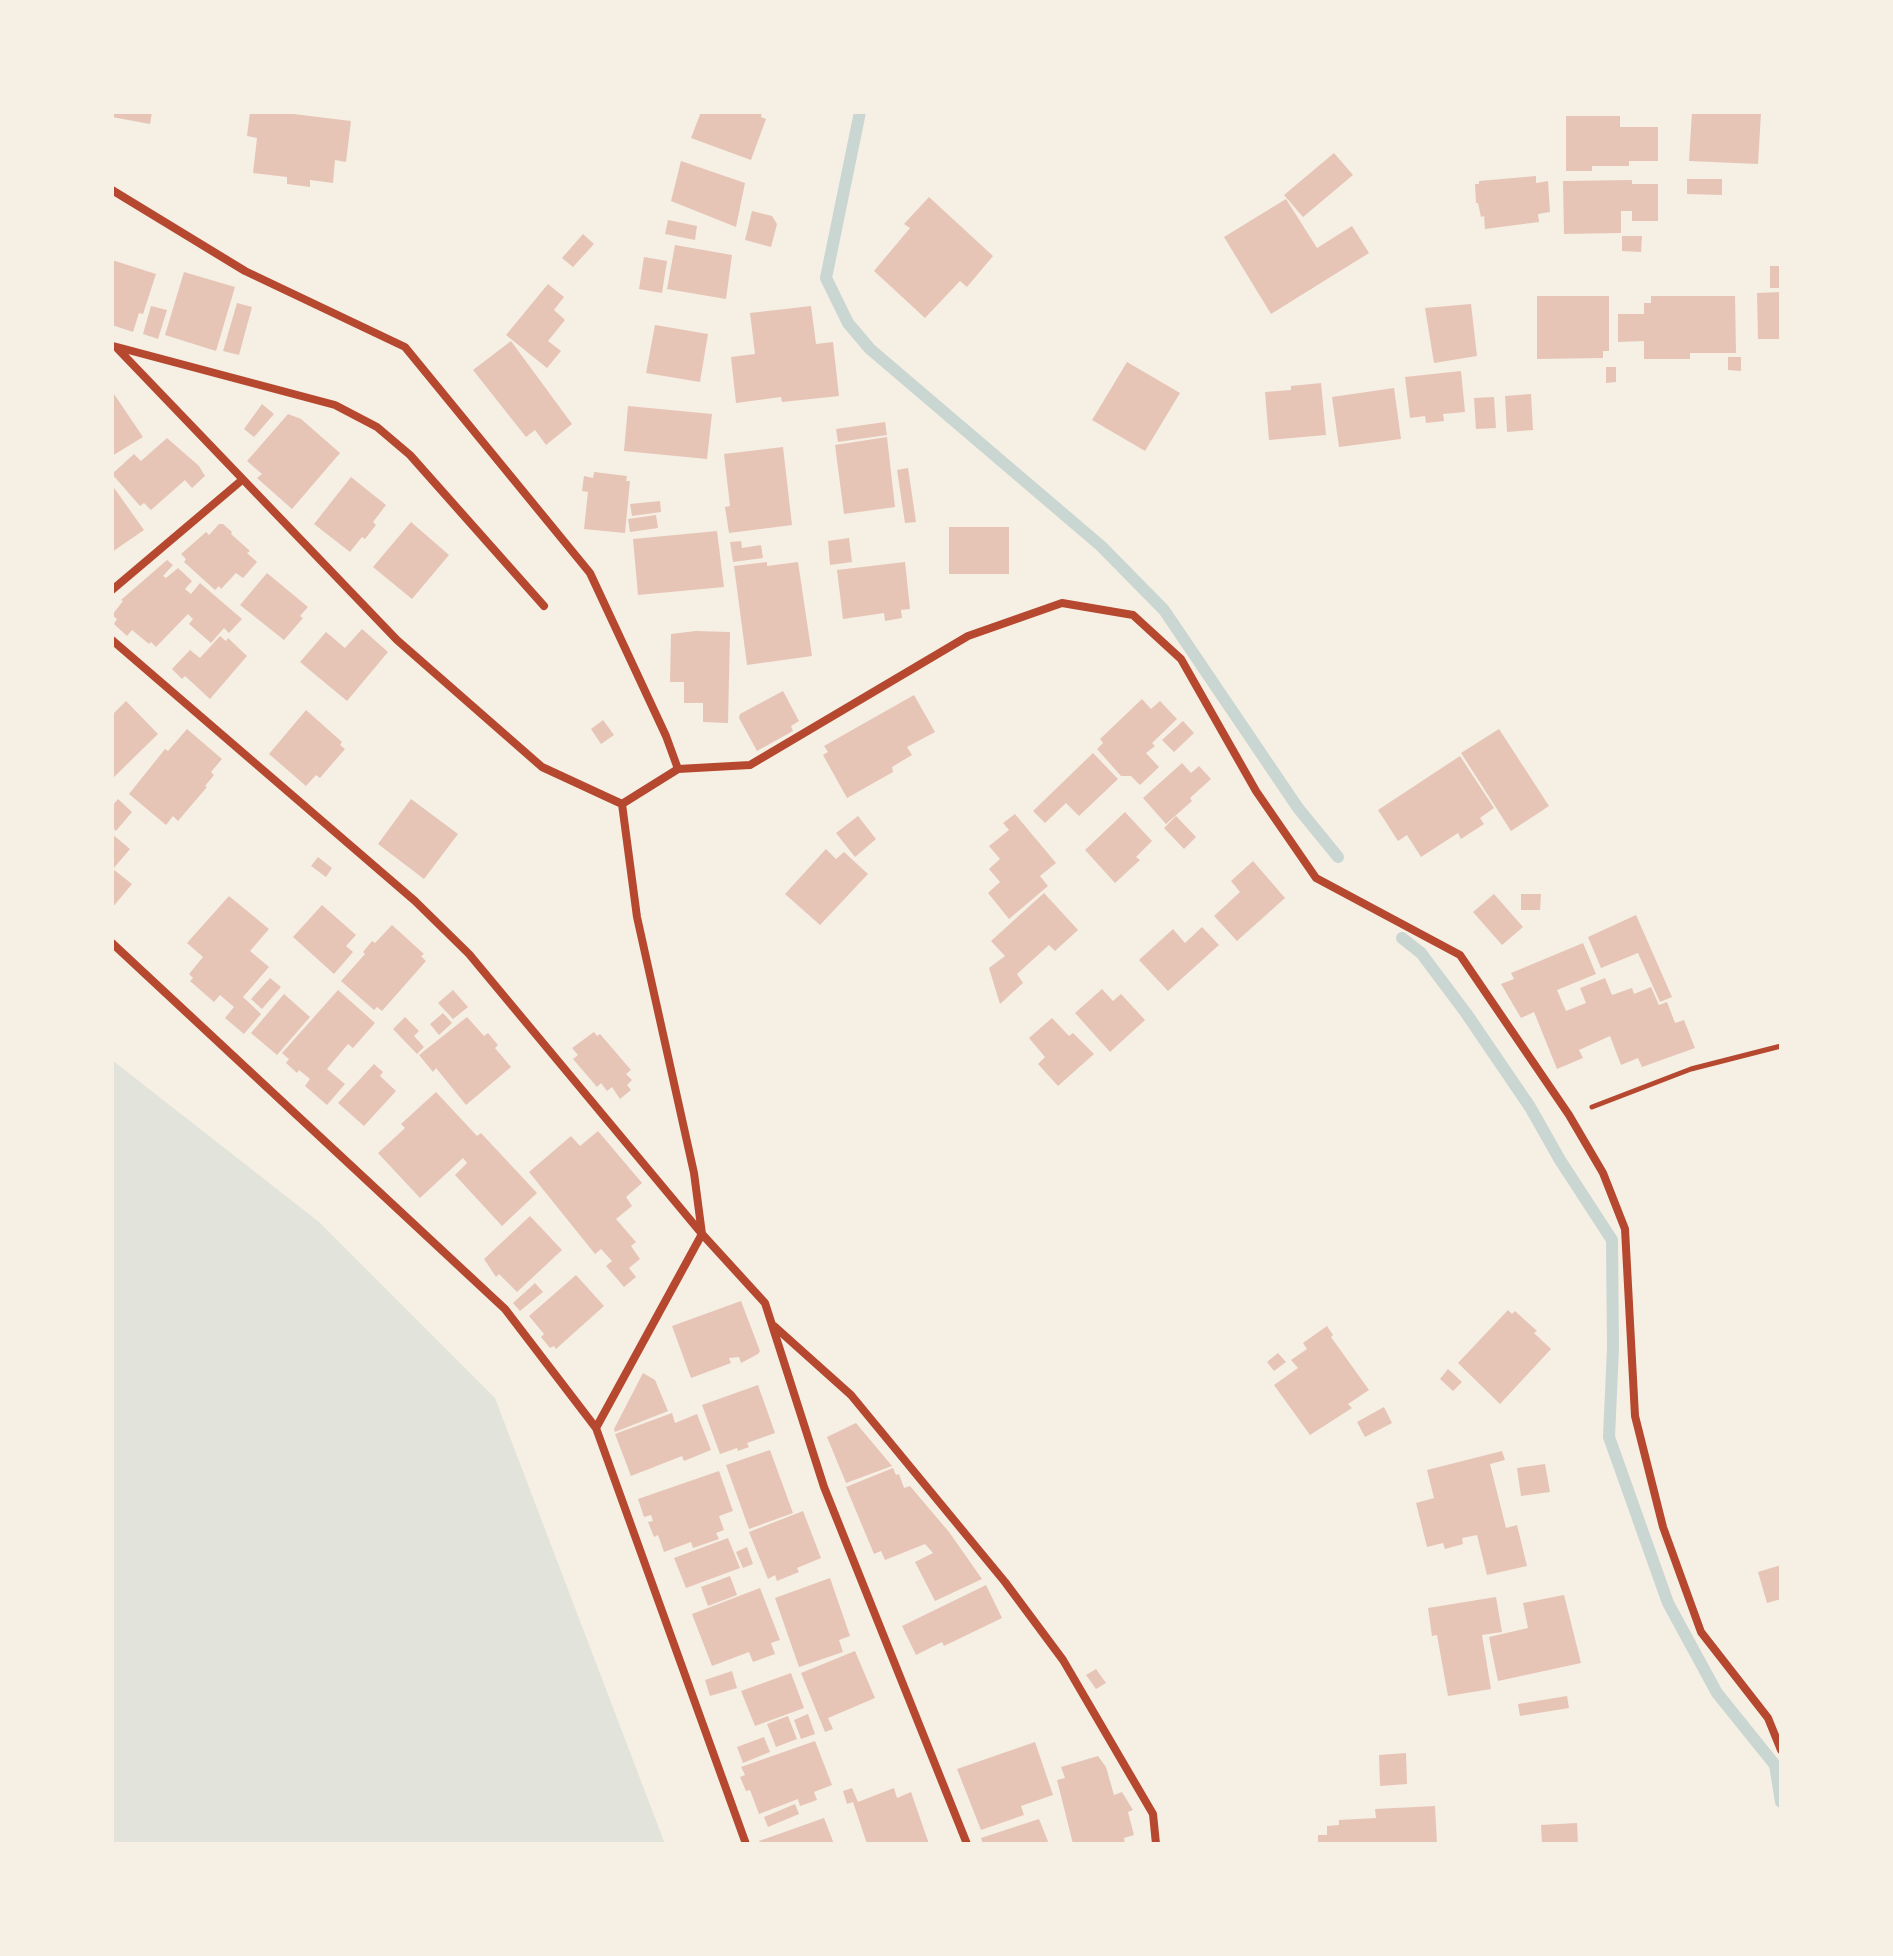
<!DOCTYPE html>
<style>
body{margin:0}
#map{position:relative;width:1893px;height:1956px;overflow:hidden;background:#f6efe4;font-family:Poppins,sans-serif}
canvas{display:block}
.frame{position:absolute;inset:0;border:114px solid #f6efe4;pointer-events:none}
</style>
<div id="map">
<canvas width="1893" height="1956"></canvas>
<div class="frame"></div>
</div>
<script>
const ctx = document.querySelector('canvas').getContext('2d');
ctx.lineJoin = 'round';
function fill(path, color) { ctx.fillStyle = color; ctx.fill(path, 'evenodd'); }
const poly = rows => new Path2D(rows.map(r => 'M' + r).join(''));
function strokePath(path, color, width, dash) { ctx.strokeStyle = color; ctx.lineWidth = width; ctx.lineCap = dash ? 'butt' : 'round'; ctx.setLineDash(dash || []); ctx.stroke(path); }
fill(poly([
 [112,1060,319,1222,495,1398,665,1844,112,1844]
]), '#e2e4dc');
strokePath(poly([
 [860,112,826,278,848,323,870,349,1101,546,1164,610,1298,808,1338,857],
 [1402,938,1421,953,1466,1013,1530,1107,1560,1160,1612,1240,1613,1348,1609,1437,1668,1603,1717,1693,1775,1765,1781,1802]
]), '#c9d6d2', 12);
fill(poly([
 [112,112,152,112,150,124,112,117],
 [250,112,277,112,351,121,346,162,335,160,333,183,310,180,310,187,287,184,287,177,253,173,257,138,247,136],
 [701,112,762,112,761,117,766,119,751,160,691,138],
 [1692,112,1761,113,1758,164,1689,161],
 [1566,116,1620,116,1620,127,1658,127,1658,161,1629,161,1629,166,1592,166,1592,171,1566,171],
 [1334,153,1353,175,1303,217,1284,195],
 [681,161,745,183,736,227,671,201],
 [1536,176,1536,183,1548,181,1550,212,1538,214,1539,222,1485,229,1484,216,1481,217,1478,203,1476,203,1475,184,1479,184,1479,181],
 [1687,179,1722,179,1722,195,1687,194],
 [1632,180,1632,184,1658,184,1658,221,1632,221,1632,211,1621,211,1621,233,1564,234,1563,181],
 [929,197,993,256,967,287,960,281,925,318,874,271,910,228,904,224],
 [1286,199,1317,248,1352,226,1369,253,1271,314,1224,237],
 [752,211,772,216,777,224,771,247,745,240],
 [668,220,697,226,695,240,665,234],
 [583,234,594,244,573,267,562,258],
 [1622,236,1642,236,1641,252,1622,251],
 [675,245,732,255,726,299,667,289],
 [644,257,667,261,662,293,639,289],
 [112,260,156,274,143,314,139,313,133,332,112,325],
 [1770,266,1781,266,1781,288,1770,288],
 [184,272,235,287,216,351,165,335],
 [548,284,564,297,554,310,565,320,548,341,561,351,547,368,506,335],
 [1781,292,1781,339,1758,339,1757,293],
 [1537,296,1609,296,1609,351,1603,351,1603,358,1537,359],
 [1651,296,1735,296,1736,353,1690,353,1690,359,1644,359,1644,341,1618,342,1618,314,1644,314,1644,303,1651,303],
 [237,303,252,307,239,355,223,351],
 [1471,304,1477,356,1434,363,1425,308],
 [151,306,167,310,158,339,143,334],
 [811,306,816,344,833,342,839,396,782,402,781,397,736,403,731,357,755,354,750,313],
 [655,325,708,334,700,382,646,373],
 [511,341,572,424,546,445,535,430,526,437,473,370],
 [1728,357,1741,357,1741,371,1728,370],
 [1127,362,1180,393,1145,451,1092,420],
 [1606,367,1616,367,1616,382,1606,383],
 [1461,371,1465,412,1443,414,1444,421,1426,423,1425,416,1410,418,1405,377],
 [1321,383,1326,435,1269,440,1265,392,1291,390,1291,386],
 [1394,388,1401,439,1339,447,1332,397],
 [112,391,143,437,112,456],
 [1531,394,1533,430,1507,432,1505,396],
 [1494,397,1496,428,1476,429,1474,398],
 [262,404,274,414,254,437,244,429],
 [628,406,712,414,707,459,624,451],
 [288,414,301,419,340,453,292,509,257,478,262,474,247,461],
 [885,422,887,435,838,442,836,429],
 [887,437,895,507,844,514,835,445],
 [167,438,199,466,205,476,192,488,185,480,151,510,144,503,140,506,112,474,134,454,141,461],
 [783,447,792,525,729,533,725,507,730,506,724,454],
 [908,468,916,522,905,523,897,470],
 [594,472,627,476,626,481,630,481,625,533,584,529,588,492,582,491,584,476,593,478],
 [351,477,386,505,373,522,376,525,365,539,362,537,350,552,314,524],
 [112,485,144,530,112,552],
 [660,501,661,512,632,516,630,504],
 [656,515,658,528,630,532,628,519],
 [411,522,449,555,412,599,373,567],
 [219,524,223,524,232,532,231,534,250,551,247,553,257,562,243,578,236,573,221,589,219,586,215,590,184,562,186,559,181,554,206,532,209,535],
 [949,527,1009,527,1009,574,949,574],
 [717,531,724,587,638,595,633,539],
 [849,538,852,562,830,565,828,541],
 [741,541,742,548,761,545,763,558,733,562,730,542],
 [167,560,173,565,163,576,166,578,178,568,192,581,185,589,191,594,200,583,242,619,229,633,224,628,211,643,189,624,193,619,188,614,156,647,151,642,149,644,132,630,127,636,114,624,117,619,112,615,123,601,121,600],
 [767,562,767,566,798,562,812,656,747,665,734,566],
 [905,562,910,609,901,610,902,618,885,621,884,613,843,619,837,570],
 [267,573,308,607,300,616,303,618,284,640,240,605],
 [362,629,388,652,347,701,300,662,326,632,345,648],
 [696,631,730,632,728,723,703,722,703,703,684,703,684,682,670,682,671,634],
 [220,636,226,641,228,638,247,656,210,699,185,676,182,679,172,669,190,650,200,658],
 [783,691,799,721,791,726,793,731,757,751,739,718,740,714],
 [914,695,935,732,907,747,912,755,892,767,893,772,847,798,823,755,828,752,824,746],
 [1142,699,1151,709,1160,701,1177,719,1152,743,1155,746,1146,753,1159,767,1140,785,1131,776,1121,776,1097,749,1103,743,1100,739],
 [126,701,158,734,112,779,112,715],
 [306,710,342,742,340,745,345,749,320,778,316,775,306,786,269,754],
 [603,720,614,735,601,744,591,729],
 [1183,721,1194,733,1174,752,1162,740],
 [187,729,222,759,211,772,214,775,205,786,207,787,178,821,173,816,166,825,129,794,165,749,168,751],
 [1499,729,1549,806,1511,831,1461,753],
 [1093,753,1118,779,1079,816,1066,803,1045,823,1033,811],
 [1460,756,1494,808,1480,818,1484,824,1461,839,1458,833,1421,857,1407,835,1398,841,1378,810],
 [1182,763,1191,773,1199,766,1211,779,1190,798,1192,801,1166,824,1143,798],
 [118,799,132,812,116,831,112,827,112,806],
 [411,799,458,834,424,879,378,844],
 [1125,812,1152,841,1136,857,1140,860,1115,883,1085,850],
 [1015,814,1056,863,1040,876,1048,886,1009,919,988,893,1000,882,989,869,1000,859,989,846,1009,830,1003,823],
 [858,816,876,839,855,857,836,833],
 [1176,816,1196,837,1184,849,1164,828],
 [112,834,130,849,113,869,132,884,112,908],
 [826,849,836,859,844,852,868,874,820,925,785,894],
 [318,857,332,868,326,877,311,866],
 [1253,861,1285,898,1237,941,1214,916,1240,892,1231,881],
 [1044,893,1078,930,1055,951,1049,945,1017,974,1023,983,1000,1004,989,968,1005,956,991,941],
 [1494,894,1523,927,1502,945,1473,912],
 [1521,894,1541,894,1540,910,1521,910],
 [229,896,269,929,250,951,269,967,243,997,261,1014,244,1034,225,1018,234,1007,220,995,214,1002,190,981,193,978,189,974,203,957,187,943],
 [322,905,356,935,346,946,353,952,334,974,293,937],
 [1636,915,1672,997,1660,1002,1638,953,1601,968,1588,937],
 [392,925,424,954,421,956,426,961,382,1011,377,1007,374,1010,341,981,365,954,363,952,372,941,375,943],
 [1202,927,1219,945,1168,991,1139,960,1173,929,1185,943],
 [1583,943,1596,974,1557,990,1566,1011,1586,1003,1580,988,1605,978,1612,995,1632,988,1634,994,1651,987,1659,1005,1667,1002,1675,1023,1684,1020,1695,1048,1642,1067,1638,1058,1621,1065,1610,1036,1579,1050,1583,1058,1557,1069,1534,1012,1521,1018,1501,984,1514,979,1511,973],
 [270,978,281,987,262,1009,251,999],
 [1102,989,1113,1001,1121,994,1145,1020,1110,1052,1075,1013],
 [338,990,375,1023,353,1048,348,1044,327,1069,345,1084,327,1105,305,1086,310,1079,299,1070,297,1073,286,1063,289,1059,282,1053],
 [453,990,468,1007,453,1019,438,1003],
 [284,994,310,1017,277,1055,251,1033],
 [443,1013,452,1023,439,1035,430,1024],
 [405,1017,419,1031,414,1036,424,1047,417,1054,393,1029],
 [467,1017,484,1036,488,1033,498,1045,495,1048,511,1067,466,1105,436,1068,433,1072,419,1055],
 [1052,1018,1069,1036,1073,1033,1094,1054,1058,1086,1038,1064,1045,1057,1029,1038],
 [594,1032,597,1036,600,1034,631,1070,626,1074,632,1080,627,1085,631,1090,620,1099,612,1087,607,1091,601,1083,597,1087,573,1059,578,1055,572,1048],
 [374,1064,383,1072,380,1076,396,1091,364,1126,338,1103],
 [436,1092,477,1136,481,1133,537,1193,502,1226,455,1175,467,1163,463,1158,420,1198,378,1153,405,1128,401,1124],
 [598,1131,642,1183,626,1197,632,1206,616,1219,636,1242,631,1246,640,1259,629,1268,636,1277,624,1287,606,1266,612,1261,601,1249,595,1254,529,1172,571,1136,580,1146],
 [530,1216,562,1250,517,1292,499,1274,496,1277,484,1259],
 [576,1275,604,1306,556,1349,554,1346,550,1348,541,1337,544,1334,529,1316],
 [535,1283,543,1292,520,1311,513,1303],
 [741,1301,760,1351,758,1354,741,1363,739,1357,729,1358,731,1363,691,1378,672,1326],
 [1508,1310,1512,1314,1515,1311,1537,1331,1534,1333,1551,1349,1500,1404,1458,1363],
 [1327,1326,1333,1335,1331,1337,1369,1390,1348,1404,1352,1408,1310,1435,1274,1385,1298,1368,1291,1360,1307,1349,1303,1343],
 [1278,1353,1286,1362,1274,1371,1267,1362],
 [1448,1369,1462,1382,1453,1391,1440,1379],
 [643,1373,655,1380,668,1411,615,1432,614,1429],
 [758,1385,775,1433,747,1443,749,1447,738,1451,737,1448,720,1454,702,1405],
 [1384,1407,1392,1423,1365,1437,1357,1422],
 [672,1413,675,1423,697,1414,711,1450,684,1461,682,1456,631,1476,615,1434],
 [856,1423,892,1466,846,1483,827,1437],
 [770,1450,793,1513,749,1529,726,1465],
 [1502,1451,1505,1460,1490,1464,1506,1528,1517,1525,1527,1566,1487,1575,1477,1535,1462,1538,1463,1544,1445,1549,1443,1543,1427,1547,1416,1503,1434,1498,1427,1470],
 [1545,1464,1550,1492,1521,1496,1517,1468],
 [893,1468,896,1475,899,1474,904,1488,910,1486,949,1532,982,1579,935,1601,915,1562,933,1553,925,1544,885,1560,881,1551,874,1554,846,1487],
 [719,1471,733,1511,719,1516,724,1530,716,1533,719,1539,693,1548,691,1542,664,1552,658,1535,654,1537,648,1522,653,1521,651,1515,644,1517,638,1499],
 [803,1511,821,1558,797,1568,799,1572,777,1581,775,1575,768,1579,749,1532],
 [728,1538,740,1568,686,1588,674,1558],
 [747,1547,753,1564,743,1568,736,1552],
 [1781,1565,1781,1599,1767,1603,1758,1572],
 [730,1576,737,1595,708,1606,701,1587],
 [830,1578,850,1636,839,1640,843,1652,799,1667,775,1598],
 [986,1585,1002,1618,944,1646,942,1642,916,1655,902,1626],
 [760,1588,780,1640,771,1643,775,1654,753,1662,749,1652,712,1666,692,1614],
 [1564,1595,1581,1663,1498,1681,1489,1637,1528,1628,1523,1603],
 [1496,1597,1502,1632,1482,1635,1491,1689,1448,1696,1437,1635,1432,1636,1428,1608],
 [855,1651,875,1698,828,1718,833,1729,825,1732,801,1673],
 [1096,1669,1106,1683,1096,1689,1086,1675],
 [732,1671,737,1688,710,1696,705,1680],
 [791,1673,804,1708,755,1726,741,1691],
 [1567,1696,1569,1708,1520,1716,1518,1704],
 [808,1714,815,1734,801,1739,794,1720],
 [788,1716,797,1739,776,1747,767,1724],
 [764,1737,770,1752,743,1763,737,1747],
 [815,1741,832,1785,814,1792,817,1800,800,1806,798,1799,759,1814,750,1790,746,1791,740,1777,745,1775,741,1767],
 [1035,1742,1053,1795,1021,1806,1024,1815,981,1830,957,1769],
 [1406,1753,1407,1784,1380,1786,1379,1755],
 [1098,1756,1106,1767,1114,1795,1122,1792,1133,1810,1128,1812,1134,1835,1124,1838,1125,1844,1073,1844,1057,1780,1065,1778,1061,1767],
 [852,1788,858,1802,894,1788,897,1798,911,1792,929,1844,867,1844,853,1802,847,1804,843,1791],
 [795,1804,799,1814,768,1827,764,1817],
 [1435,1806,1437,1844,1318,1844,1318,1835,1327,1835,1327,1826,1339,1825,1339,1820,1376,1818,1375,1809],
 [824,1818,834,1844,760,1844,759,1841],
 [1039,1819,1049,1844,983,1844,981,1838],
 [1577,1823,1578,1844,1542,1844,1541,1825]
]), '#e6c5b7');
strokePath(poly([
 [1592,1107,1691,1069,1781,1046]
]), '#b5482f', 5);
strokePath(poly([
 [112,190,245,271,405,347,590,573,666,736,678,769],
 [112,346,116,347,397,640,542,767,622,804],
 [117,347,335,405,377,427,410,455,544,606],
 [112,590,242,480],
 [112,640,415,901,469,954,702,1234,765,1303,824,1487,967,1844],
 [622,804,678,769,750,765,968,636,1062,603,1133,615,1181,659,1256,791,1316,878,1460,955,1569,1115,1603,1173,1625,1229,1635,1416,1663,1527,1701,1632,1768,1718,1781,1750],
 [112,943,505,1309,596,1428,746,1844],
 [774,1326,851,1395,1005,1582,1063,1660,1153,1814,1156,1844],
 [596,1428,702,1234,694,1173,637,917,622,804]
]), '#b5482f', 8);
</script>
